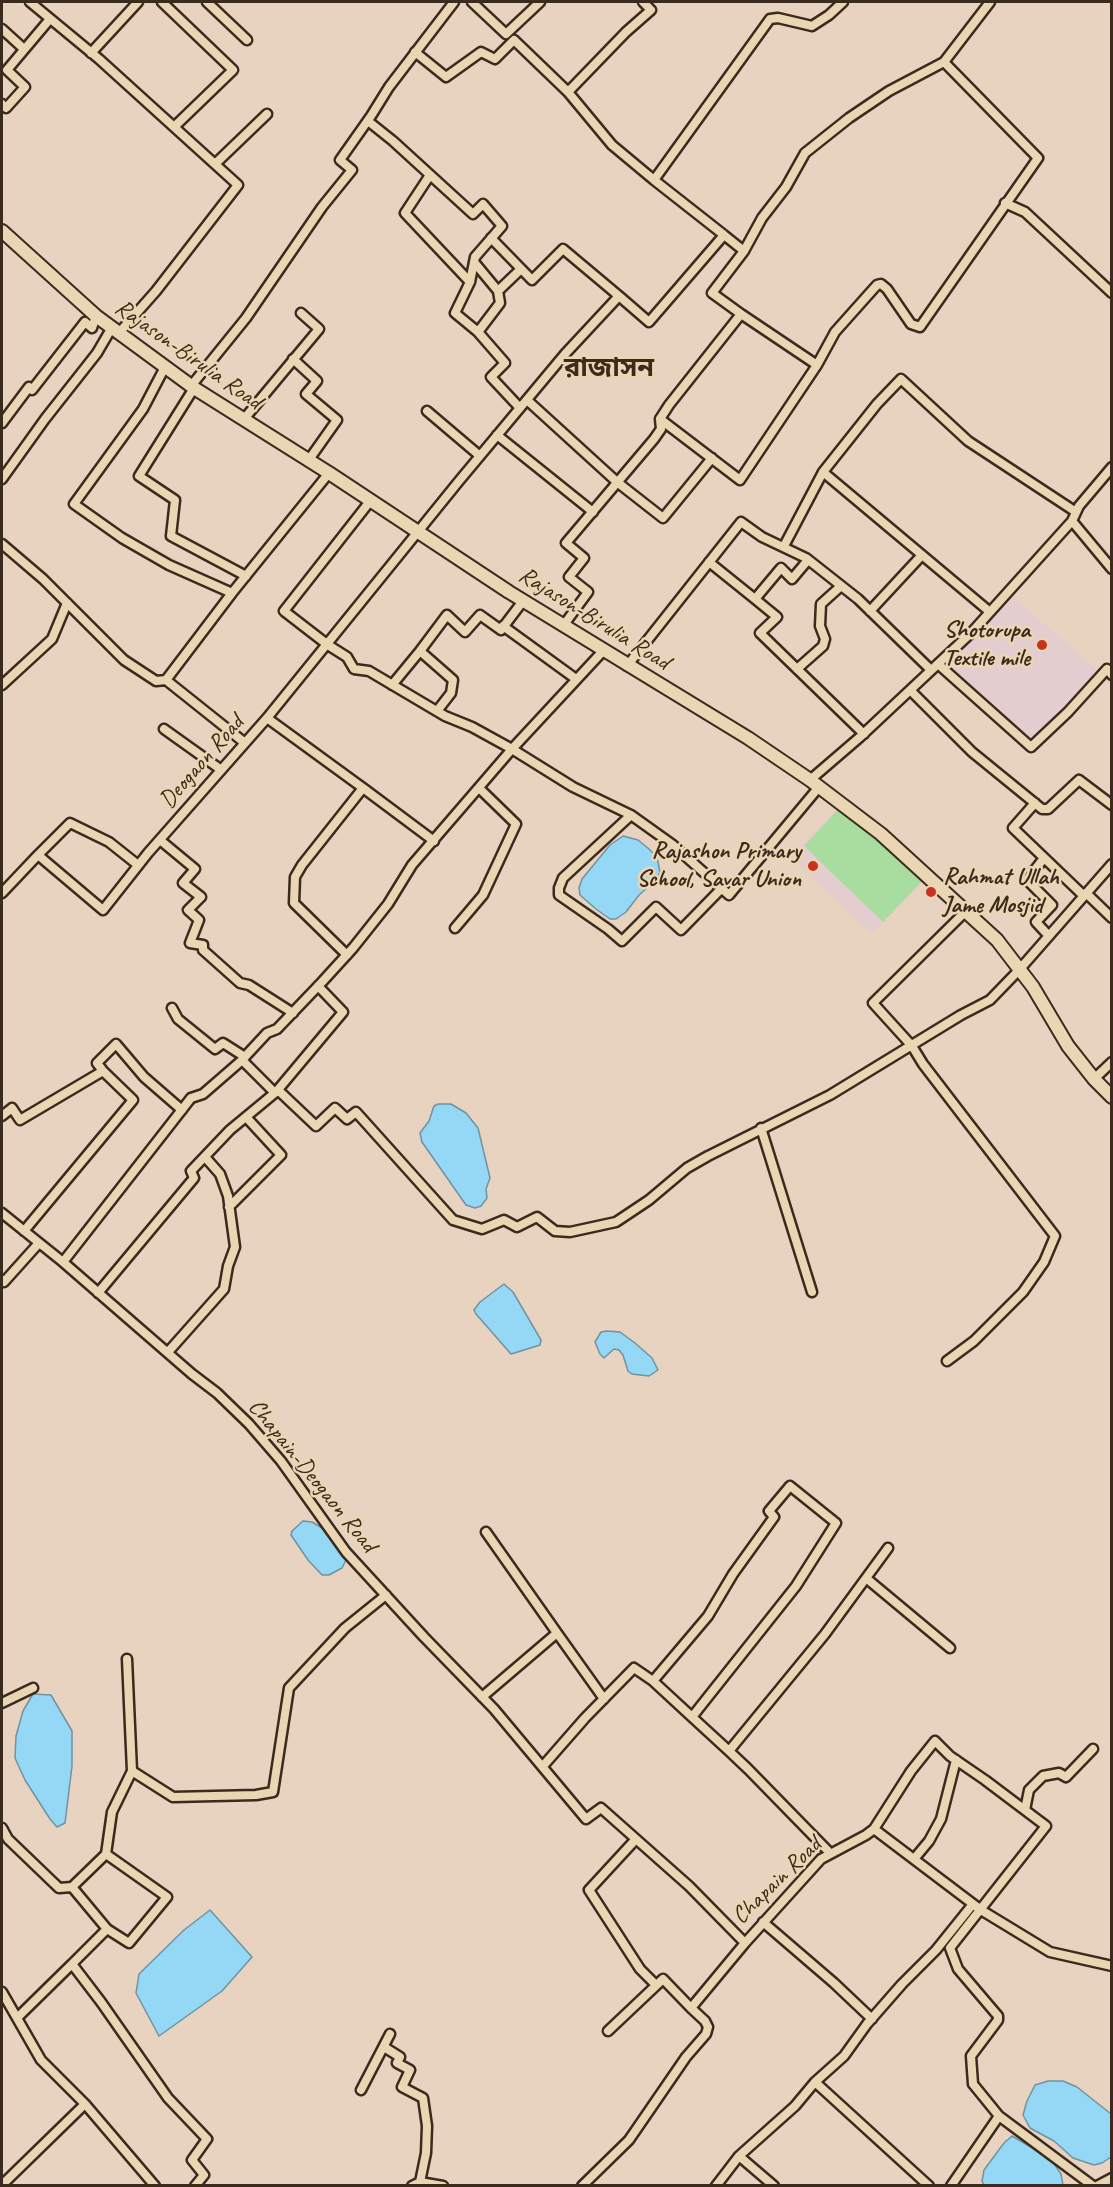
<!DOCTYPE html>
<meta charset="utf-8">
<style>
body{margin:0}
#map{position:relative;width:1113px;height:2187px;overflow:hidden;background:#e8d2c0;font-family:Caveat,sans-serif}
canvas{display:block}
.frame{position:absolute;inset:0;border:3px solid #3b2a1e;pointer-events:none}
</style>
<div id="map">
<canvas width="1113" height="2187"></canvas>
<div class="frame"></div>
</div>
<script>
const ctx = document.querySelector('canvas').getContext('2d');
ctx.lineJoin = 'round';
function fill(path, color) { ctx.fillStyle = color; ctx.fill(path, 'evenodd'); }
const poly = rows => new Path2D(rows.map(r => 'M' + r).join(''));
function strokePath(path, color, width, dash) { ctx.strokeStyle = color; ctx.lineWidth = width; ctx.lineCap = dash ? 'butt' : 'round'; ctx.setLineDash(dash || []); ctx.stroke(path); }
function drawText(font, color, halo, rows, align = 'center') {
  ctx.font = font + ' Caveat,"Noto Sans Bengali",sans-serif'; ctx.lineWidth = 5; ctx.setLineDash([]); ctx.textBaseline = 'middle'; ctx.strokeStyle = halo; ctx.fillStyle = color; for (const [text, x, y, turn = 0] of rows) {
    ctx.save(); ctx.translate(x, y); ctx.rotate((+turn || 0) * Math.PI / 180); ctx.textAlign = isNaN(turn) ? turn : align; if (halo) ctx.strokeText(text, 0, 0); ctx.fillText(text, 0, 0); ctx.restore();
  }
}
fill(poly([
 [1010,594,1099,672,1032,743,943,662],
 [846,800,930,875,872,934,791,856]
]), '#e4cdce');
fill(poly([
 [845,802,925,878,883,922,804,846]
]), '#a9dd9f');
const water = poly([
 [623,836,638,840,649,849,657,857,660,872,655,881,639,895,626,912,616,919,610,919,596,909,580,895,579,888,582,879,610,845,623,836],
 [438,1104,451,1104,466,1113,478,1128,490,1178,486,1189,487,1198,481,1206,475,1208,466,1205,422,1142,420,1133,429,1121,434,1106,438,1104],
 [504,1284,513,1292,541,1340,540,1345,511,1354,476,1314,474,1310,480,1302,504,1284],
 [607,1331,620,1332,635,1343,652,1358,658,1370,649,1376,632,1374,628,1371,623,1355,619,1350,614,1349,604,1358,600,1354,595,1342,601,1332,607,1331],
 [303,1521,312,1522,322,1528,346,1560,342,1568,329,1575,322,1575,308,1560,291,1535,292,1531,303,1521],
 [33,1694,51,1695,72,1731,72,1766,65,1823,57,1827,50,1819,25,1780,15,1758,16,1736,23,1711,33,1694],
 [210,1910,252,1957,222,1991,159,2036,136,1993,139,1974,184,1930,210,1910],
 [1048,2081,1063,2081,1077,2087,1111,2114,1111,2157,1102,2163,1094,2165,1073,2158,1054,2141,1030,2128,1023,2115,1027,2101,1035,2085,1048,2081],
 [1012,2136,1051,2159,1061,2174,1063,2185,984,2185,982,2181,984,2170,1004,2143,1012,2136]
]);
fill(water, '#95d8f6');
strokePath(water, '#7192a0', 1.5);
const street = poly([
 [30,2,99,59,238,185,156,291,118,334],
 [162,2,233,70,174,127],
 [207,2,247,40],
 [472,2,506,34,540,2],
 [2,29,24,49],
 [415,52,446,77,481,52,495,59,514,40,568,92,626,32,651,10,643,2],
 [91,53,138,2],
 [944,62,889,91,849,118,805,153,786,187,762,218,744,251,712,293,741,314,669,405,660,419,740,480,817,365,835,332,868,295,877,285,881,284,887,289,911,324,920,327,1038,158,944,62,990,2],
 [568,92,612,145,654,180],
 [2,104,6,108,25,87,7,70,50,19],
 [368,121,393,141,473,214,483,204,502,226,475,257,474,262,498,291,500,303,478,332,455,313,470,282,474,262],
 [215,164,267,114],
 [430,175,405,213,470,282],
 [1005,203,1025,212,1112,293],
 [724,235,744,251],
 [491,238,532,280,563,249,619,296],
 [498,291,521,269],
 [741,314,817,365],
 [478,332,505,363,491,377,520,408],
 [293,359,317,381,306,394,337,420,308,461],
 [165,367,143,409,74,504,122,538,169,565,232,593],
 [191,386,246,318,322,207,352,170,340,160,371,116,389,87,454,2],
 [194,388,139,476,175,500,171,536,246,576],
 [527,400,617,482,663,518,712,458],
 [427,411,480,456],
 [244,419,319,329,301,313],
 [2,423,29,387,32,390,85,322,92,328,96,316],
 [497,435,593,512],
 [1112,467,1079,506,1072,521,1112,569],
 [2,479,45,419,97,353,111,329],
 [371,500,284,611,328,645,347,657,354,669,369,671,445,716,472,727,512,749,573,787,631,815,673,845,729,895,819,787],
 [2,544,43,579,124,660,156,681,166,680],
 [784,546,823,472],
 [808,560,792,579,781,568,755,599,777,617,760,633,864,734],
 [709,562,755,599],
 [870,611,922,555],
 [990,612,823,472,877,404,901,379,968,441,1076,512],
 [503,626,576,679],
 [563,626,588,592,569,577,584,558,566,543,654,439,661,429,660,419],
 [938,664,1031,747,1068,712,1107,669,1112,675],
 [627,666,741,522,762,537,806,558,858,599,931,670],
 [797,669,823,646,825,639,820,626,821,604,841,586],
 [2,685,52,639,67,603],
 [392,685,420,651],
 [910,690,972,752,1042,809,1048,809,1079,780,1112,805],
 [437,711,451,693,453,680,420,651,447,615,465,632,480,615,501,630,523,601],
 [267,718,363,788,302,865,295,877,294,903,347,955],
 [164,729,220,769],
 [245,743,166,680,232,593,329,473],
 [810,780,860,737,972,632,1072,521],
 [363,788,434,841],
 [1035,803,1013,828,1084,896],
 [631,815,563,878,559,888,559,895,608,929,622,941,656,907,681,930,722,888],
 [160,840,195,869,183,883,201,897,188,910,199,920,190,943,203,945,203,950,240,983,249,985,293,1013],
 [38,855,70,823,109,842,138,865],
 [1044,858,1027,880,1052,905,1036,922,1049,936],
 [2,893,38,855,103,910,148,853,267,718,459,481,565,354,619,296,649,322,724,235,654,180,770,19,778,18,812,26,829,15,843,2],
 [1086,893,1112,918],
 [455,928,483,895,516,824,479,788],
 [172,1008,178,1019,215,1049,223,1043,245,1057],
 [242,1060,275,1093],
 [103,1071,97,1063,116,1044,144,1077,182,1110],
 [1094,1079,1112,1062],
 [278,1090,316,1126,335,1108,347,1119,356,1112,453,1220,482,1229,504,1220,517,1227,537,1217,555,1231,570,1232,616,1222,649,1200,687,1168,708,1156,830,1095,961,1015,990,1000,1019,970,1112,864],
 [2,1116,12,1108,20,1120,103,1071,133,1100,24,1231],
 [761,1128,812,1292],
 [229,1207,281,1155,246,1117],
 [2,1213,63,1262,192,1374,217,1393,249,1424,281,1461,346,1552,424,1637,494,1709,586,1819,601,1808,689,1886,745,1943,821,1859,866,1835,874,1829,981,1910,1050,1952,1112,1966],
 [63,1262,191,1098,203,1094,241,1061,267,1033,277,1029,322,982,353,948,388,904,412,865,512,749,603,651],
 [2,1280,4,1282,39,1243],
 [98,1293,194,1178,191,1171,230,1130,276,1092,343,1012,318,986],
 [168,1352,224,1289,228,1266,235,1247,228,1196,220,1174,205,1157],
 [947,1361,974,1341,1023,1292,1044,1262,1055,1236,923,1064,912,1046,873,1003,966,911],
 [486,1532,557,1633],
 [866,1578,950,1648],
 [127,1659,132,1771],
 [482,1697,557,1633,604,1699],
 [2,1703,33,1688],
 [692,1717,796,1586,836,1523,790,1486,769,1511,774,1517,733,1574,708,1616,653,1681,692,1717,729,1751,748,1769,830,1853],
 [729,1751,825,1634,888,1548],
 [543,1766,585,1718,634,1668,653,1681],
 [1025,1810,1029,1790,1043,1776,1059,1773,1066,1777,1093,1749],
 [2,1828,8,1839,59,1888,72,1887],
 [874,1829,911,1771,935,1741,950,1756,985,1780,1046,1826,950,1948,958,1969,998,2016,998,2020,971,2056,973,2084,999,2116],
 [636,1839,589,1890,640,1969,656,1985],
 [106,1854,167,1897,129,1943,107,1929],
 [914,1859,929,1841,941,1819,956,1760],
 [763,1922,834,1983,872,2019],
 [2,1992,41,2060,85,2104,155,2186],
 [17,2018,72,1964],
 [608,2031,663,1979,691,2008,745,1943],
 [384,2047,400,2057,397,2063,410,2070,402,2087,423,2098,427,2126,426,2153,420,2182],
 [815,2082,929,2186],
 [361,2090,390,2034],
 [739,2156,774,2186],
 [2,2185,85,2104],
 [195,2186,204,2175,192,2160,207,2139,168,2098,101,2002,72,1964,107,1929,72,1887,106,1854,112,1812,132,1771,173,1797,256,1795,273,1792,289,1688,345,1628,386,1595],
 [412,2186,420,2182,443,2186],
 [582,2186,629,2140,686,2057,706,2034,708,2027,705,2021,691,2008],
 [716,2186,739,2156,795,2106,815,2082,844,2056,867,2024,902,1984,936,1950,973,1904],
 [951,2186,999,2116,1093,2186],
 [1097,2186,1112,2178]
]);
const secondary = poly([
 [2,231,96,316,194,388,329,473,509,592,748,738,810,780,881,834,997,940,1033,987,1068,1046,1094,1079,1112,1097]
]);
strokePath(street, '#3b2a1e', 13);
strokePath(secondary, '#3b2a1e', 16);
strokePath(street, '#ebd6b4', 8);
strokePath(secondary, '#ebd6b4', 12);
for (const [x, y, r, color] of [
 [1042,645,6,"#c8321e"],
 [813,866,6,"#c8321e"],
 [931,892,6,"#c8321e"]
]) { const dot = new Path2D(); dot.arc(x, y, r, 0, 2 * Math.PI); ctx.fillStyle = color; ctx.fill(dot); strokePath(dot, '#ebd6b4', 2); }
drawText('24px', '#3b2a1e', '#ebd6b4', [
 ["Rajason-Birulia Road",188,355,35],
 ["Rajason-Birulia Road",594,619,32],
 ["Deogaon Road",202,762,-49],
 ["Chapain-Deogaon Road",312,1476,51],
 ["Chapain Road",777,1881,-44]
]);
drawText('bold 24px', '#3b2a1e', '#ebd6b4', [
 ["Shotorupa",1030,631],
 ["Textile mile",1030,659],
 ["Rajashon Primary",801,852],
 ["School, Savar Union",801,880],
 ["Rahmat Ullah",943,878,"left"],
 ["Jame Mosjid",943,906,"left"]
], 'right');
drawText('bold 27px', '#3b2a1e', '#ebd6b4', [
 ["রাজাসন",609,369]
]);
</script>
